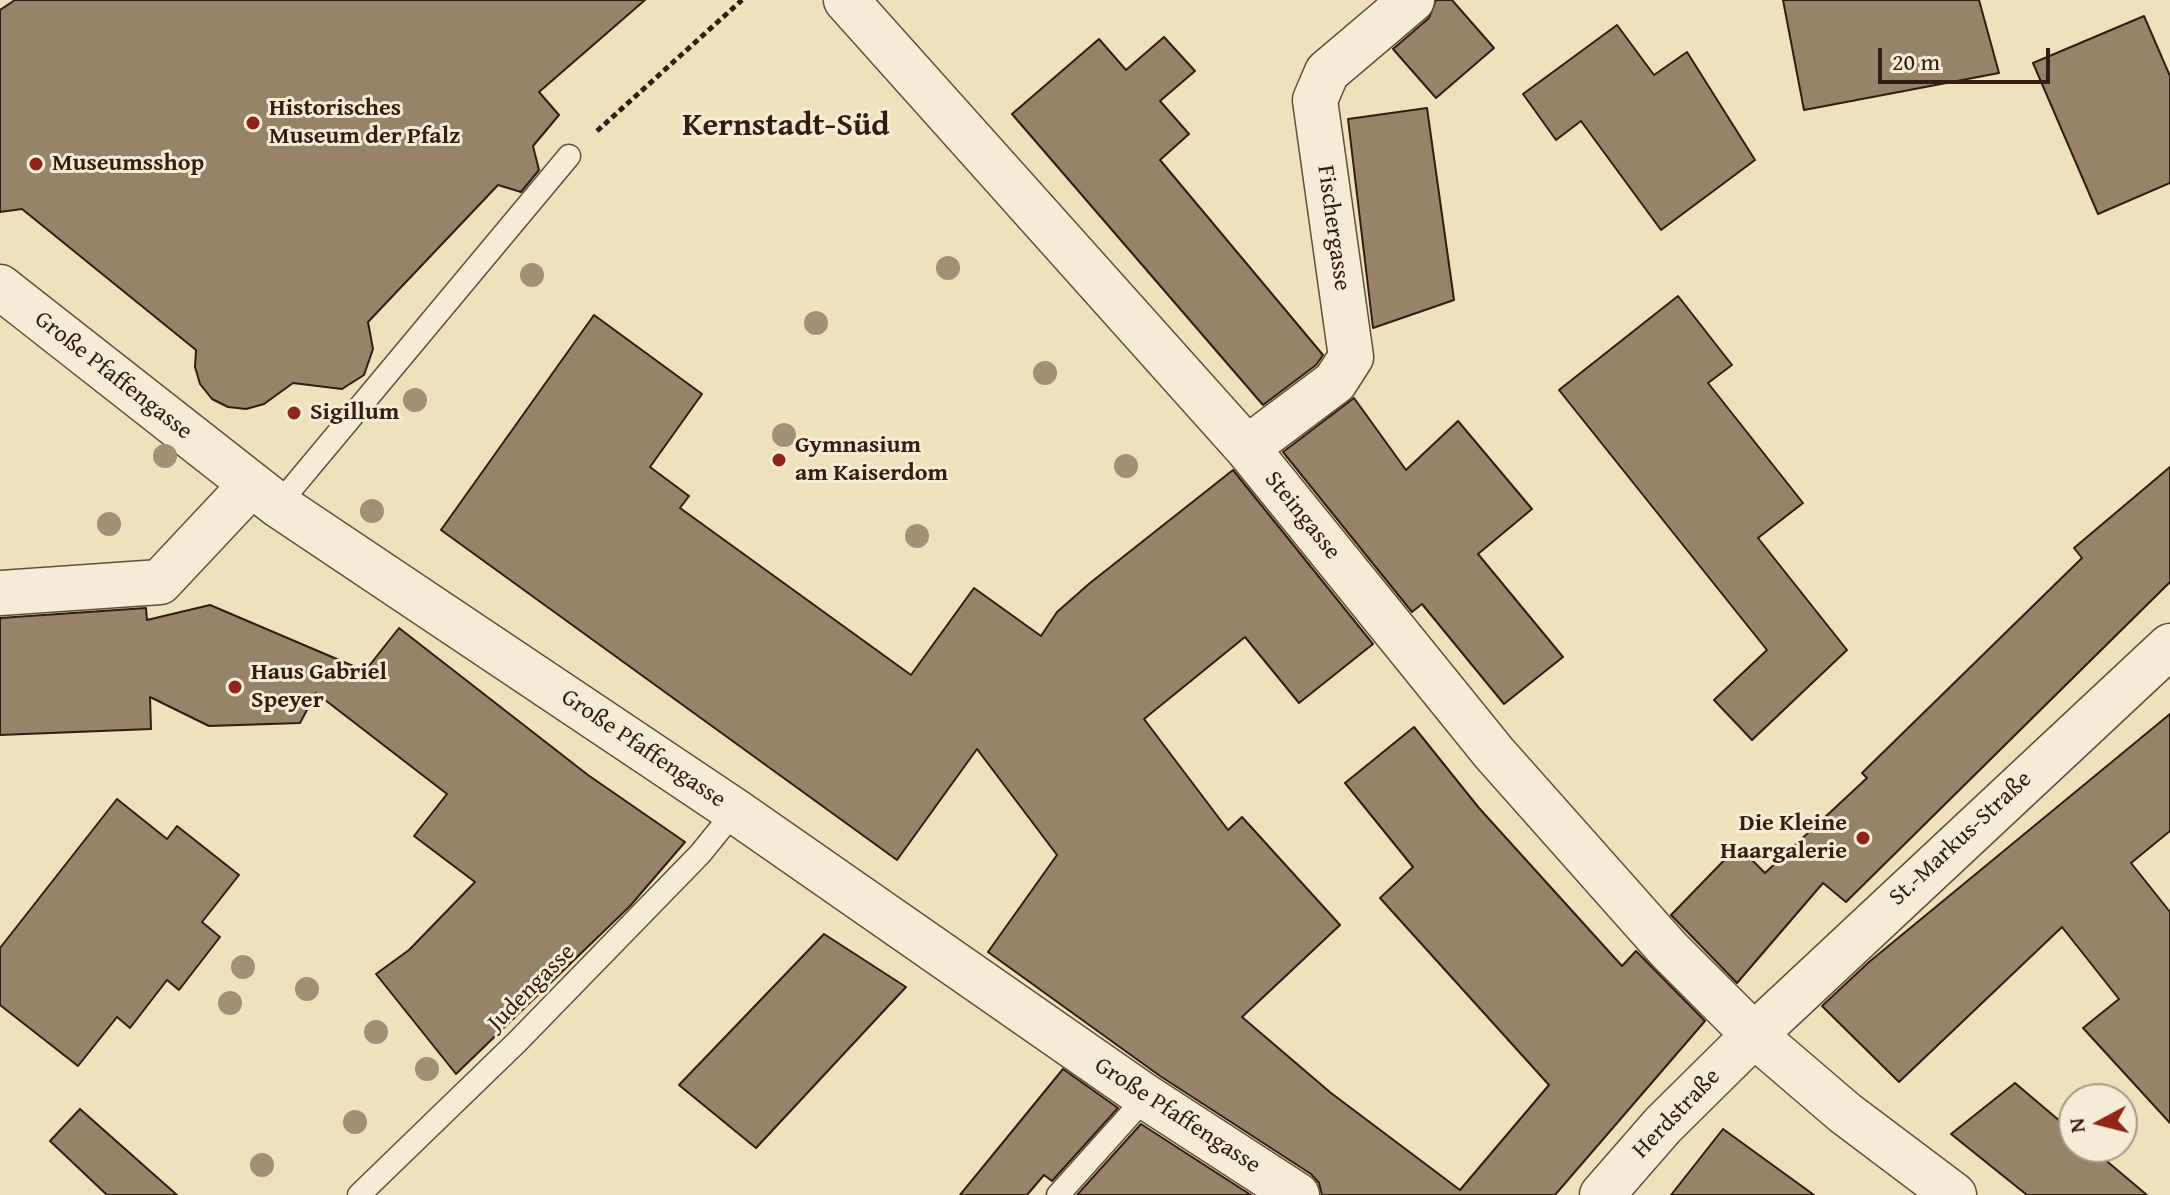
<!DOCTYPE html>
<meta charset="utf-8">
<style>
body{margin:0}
#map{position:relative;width:2170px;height:1195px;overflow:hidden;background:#eee2bd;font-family:"Gentium Book Plus",serif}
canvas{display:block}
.north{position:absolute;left:2058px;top:1083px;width:80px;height:80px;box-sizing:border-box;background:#f4ecd4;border:2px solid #a79986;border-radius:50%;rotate:263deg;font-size:22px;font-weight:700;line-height:32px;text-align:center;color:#341c11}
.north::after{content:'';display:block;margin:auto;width:28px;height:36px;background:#8f2418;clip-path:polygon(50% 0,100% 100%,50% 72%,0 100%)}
.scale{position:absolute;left:1878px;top:48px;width:172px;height:36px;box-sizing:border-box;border:4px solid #341c11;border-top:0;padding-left:10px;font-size:24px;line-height:28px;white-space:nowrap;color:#341c11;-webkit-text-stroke:6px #f4ecd4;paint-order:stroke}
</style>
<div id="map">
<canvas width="2170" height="1195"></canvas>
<div class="north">N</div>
<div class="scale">20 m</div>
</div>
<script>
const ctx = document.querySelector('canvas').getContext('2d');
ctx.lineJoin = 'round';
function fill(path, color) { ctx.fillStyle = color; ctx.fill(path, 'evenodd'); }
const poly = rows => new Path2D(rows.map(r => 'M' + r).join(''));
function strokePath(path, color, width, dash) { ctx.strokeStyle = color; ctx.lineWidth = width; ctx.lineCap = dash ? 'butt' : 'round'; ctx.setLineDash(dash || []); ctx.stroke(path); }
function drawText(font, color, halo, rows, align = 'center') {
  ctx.font = font + ' "Gentium Book Plus",serif'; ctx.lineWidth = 6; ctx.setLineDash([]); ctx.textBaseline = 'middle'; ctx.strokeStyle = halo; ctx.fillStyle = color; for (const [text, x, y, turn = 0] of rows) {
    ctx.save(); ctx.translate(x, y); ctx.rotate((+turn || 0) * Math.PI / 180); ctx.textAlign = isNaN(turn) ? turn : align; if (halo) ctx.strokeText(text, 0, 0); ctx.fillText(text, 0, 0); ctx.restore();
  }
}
const building = poly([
 [15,0,645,0,539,92,559,115,533,146,539,170,521,192,498,185,368,322,373,349,364,375,342,389,293,383,264,404,246,409,228,407,212,399,200,384,195,367,196,350,22,209,0,212,0,10,15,0],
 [1436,0,1452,0,1494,48,1436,98,1393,49,1429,18,1436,0],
 [1783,0,1979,0,1999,73,1804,110,1783,0],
 [2144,16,2170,76,2170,183,2098,214,2033,63,2144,16],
 [1617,25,1654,75,1687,52,1755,160,1661,230,1581,121,1556,140,1523,94,1617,25],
 [1164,37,1195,71,1160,101,1189,134,1160,160,1323,355,1316,365,1263,405,1012,114,1099,39,1126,70,1164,37],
 [1427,108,1454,300,1373,328,1348,119,1427,108],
 [1678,296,1732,365,1708,383,1803,503,1758,538,1847,650,1752,740,1714,700,1767,650,1559,390,1678,296],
 [594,315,702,394,650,467,689,496,680,508,911,675,974,588,1041,636,1057,612,1090,583,1233,470,1373,644,1299,703,1245,637,1144,719,1228,830,1242,817,1340,925,1242,1017,1331,1093,1460,1190,1549,1085,1380,898,1413,867,1345,783,1414,727,1479,808,1622,966,1636,951,1705,1021,1555,1195,1322,1195,1319,1183,1311,1174,1160,1076,988,952,1057,855,977,749,897,860,441,530,594,315],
 [1354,398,1406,470,1458,421,1532,509,1478,554,1563,657,1504,704,1422,604,1412,612,1283,452,1354,398],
 [2170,467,2170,582,1846,902,1823,883,1737,983,1671,915,1738,846,1765,873,1867,778,1862,773,2082,558,2074,548,2170,467],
 [210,605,365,671,399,628,588,775,685,842,630,906,456,1074,376,974,409,950,475,882,414,836,447,794,316,693,300,723,209,726,150,697,151,729,0,735,0,618,146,608,147,620,210,605],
 [2170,714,2170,831,2131,863,2170,912,2170,1123,2083,1028,2119,999,2062,927,1899,1082,1822,1006,1869,962,2170,714],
 [117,799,167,839,177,826,239,875,202,922,220,937,179,990,167,980,130,1028,117,1017,78,1066,0,1005,0,948,117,799],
 [824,934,906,987,756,1148,679,1085,824,934],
 [1063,1069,1118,1108,1052,1181,1044,1175,1027,1195,960,1195,1063,1069],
 [2015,1083,2074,1133,2074,1147,2090,1147,2147,1195,2027,1195,1951,1134,2015,1083],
 [80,1109,177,1195,107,1195,50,1141,80,1109],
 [1141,1124,1251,1195,1077,1195,1141,1124],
 [1723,1129,1814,1195,1671,1195,1723,1129]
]);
fill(building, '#95836a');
strokePath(building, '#341c11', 2);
const lane = poly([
 [278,505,569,156],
 [359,1195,517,1042,700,854,735,811],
 [1058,1195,1146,1097]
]);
const street = poly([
 [846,0,1247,448,1494,753,1669,950,1754,1035,1845,1113,1954,1195],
 [0,287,278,505,735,811,1146,1097,1297,1195],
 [1247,448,1335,382,1351,357,1315,100,1327,72,1412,0],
 [0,593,160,582,251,485],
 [1602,1195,1663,1125,1754,1035,2170,646]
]);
strokePath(lane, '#624e3c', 25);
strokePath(street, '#624e3c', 47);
strokePath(poly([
 [597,131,742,0]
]), '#341c11', 5, [6, 4]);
strokePath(lane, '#f4ecd4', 22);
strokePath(street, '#f4ecd4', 44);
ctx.fillStyle = '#a19076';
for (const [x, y] of [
 [948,268],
 [532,275],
 [816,323],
 [1045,373],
 [415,400],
 [784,435],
 [165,456],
 [1126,466],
 [372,511],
 [109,524],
 [917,536],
 [243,967],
 [307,989],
 [230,1003],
 [376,1032],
 [427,1069],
 [355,1122],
 [262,1165]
]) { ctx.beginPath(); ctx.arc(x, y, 12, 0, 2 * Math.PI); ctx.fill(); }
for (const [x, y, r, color] of [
 [253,123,8,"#8f2418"],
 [36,164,8,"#8f2418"],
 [294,413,8,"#8f2418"],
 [779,460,8,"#8f2418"],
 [235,687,8,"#8f2418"],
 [1863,838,8,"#8f2418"]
]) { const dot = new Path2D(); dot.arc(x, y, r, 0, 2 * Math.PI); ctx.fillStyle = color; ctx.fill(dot); strokePath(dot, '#f4ecd4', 3); }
drawText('bold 24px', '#341c11', '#f4ecd4', [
 ["Historisches",269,109],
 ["Museum der Pfalz",269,137],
 ["Museumsshop",52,164],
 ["Sigillum",310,413],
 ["Gymnasium",795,446],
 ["am Kaiserdom",795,474],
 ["Haus Gabriel",251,673],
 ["Speyer",251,701],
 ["Die Kleine",1847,824,"right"],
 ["Haargalerie",1847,852,"right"]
], 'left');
drawText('24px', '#341c11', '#f4ecd4', [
 ["Fischergasse",1333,228,82],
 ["Große Pfaffengasse",113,376,38],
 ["Steingasse",1302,516,51],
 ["Große Pfaffengasse",643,749,34],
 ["St.-Markus-Straße",1961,839,-43],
 ["Judengasse",532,988,-45],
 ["Herdstraße",1677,1114,-46],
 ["Große Pfaffengasse",1177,1116,33]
]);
drawText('bold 32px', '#341c11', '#f4ecd4', [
 ["Kernstadt-Süd",786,127]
]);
</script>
